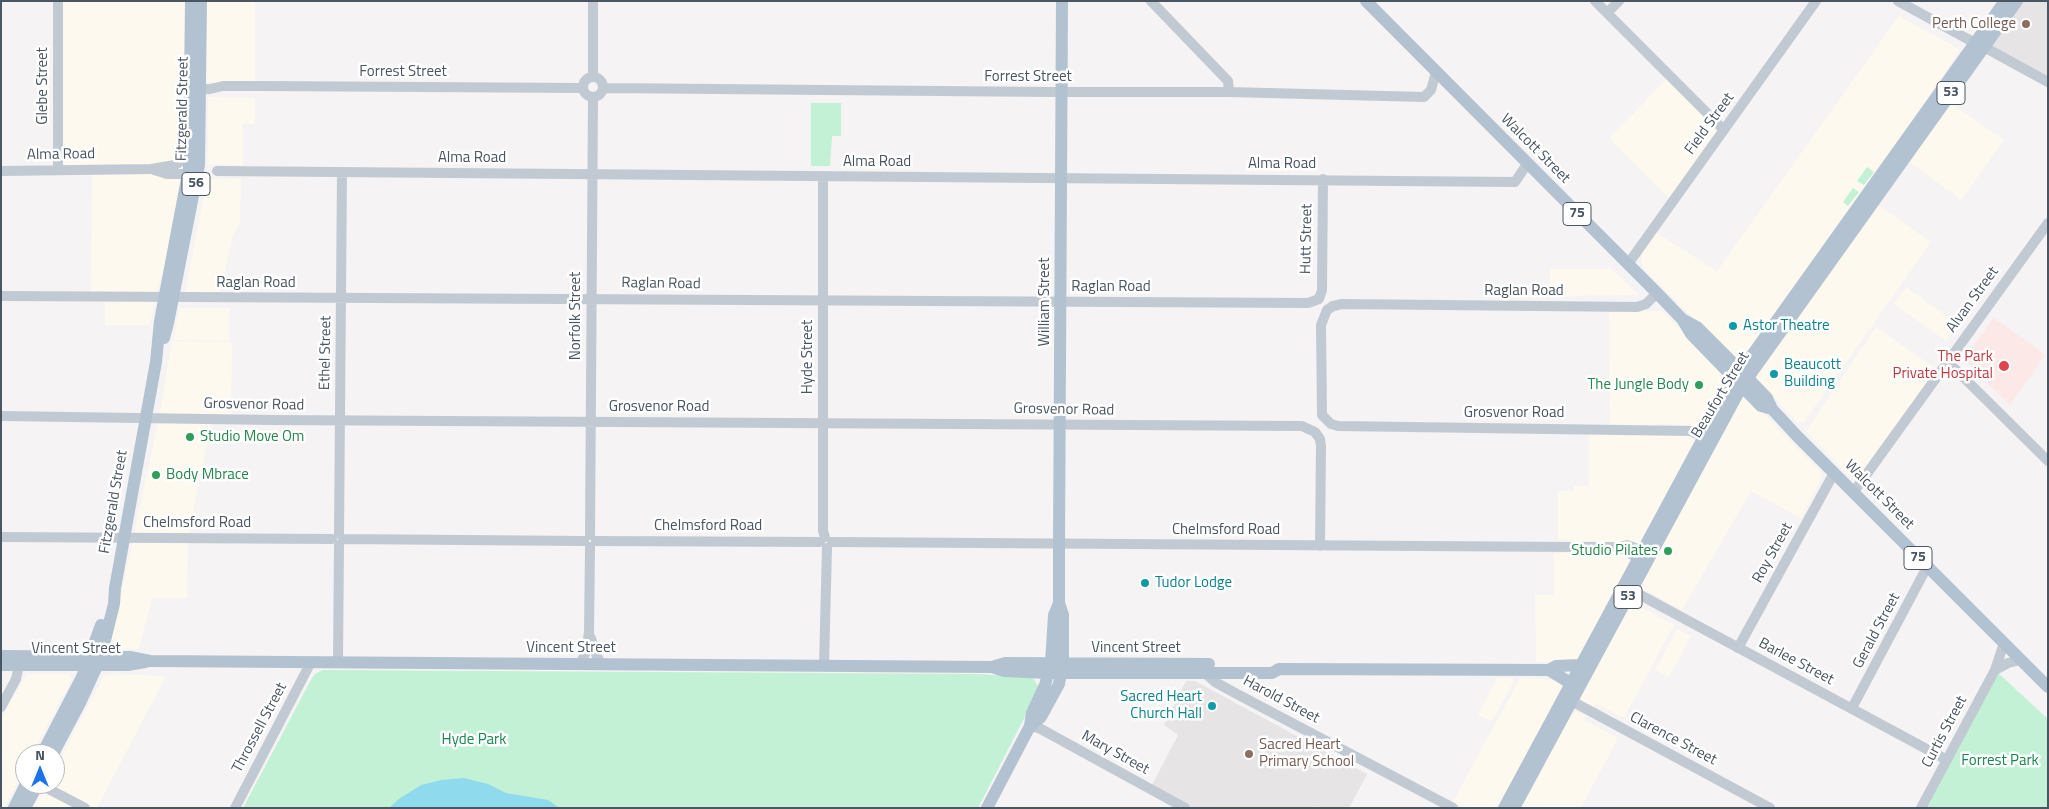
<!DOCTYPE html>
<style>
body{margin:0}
#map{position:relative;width:2049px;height:809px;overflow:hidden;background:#f5f3f3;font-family:"Titillium Web",sans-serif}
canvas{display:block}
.frame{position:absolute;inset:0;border:2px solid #4a5661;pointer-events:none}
.north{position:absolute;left:15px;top:744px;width:50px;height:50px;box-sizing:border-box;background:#fff;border:1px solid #b7bbc0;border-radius:50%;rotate:0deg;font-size:14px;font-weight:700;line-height:20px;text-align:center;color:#4a5661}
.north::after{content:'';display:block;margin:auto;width:18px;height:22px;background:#1a73e8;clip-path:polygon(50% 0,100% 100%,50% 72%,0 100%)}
</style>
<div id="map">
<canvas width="2049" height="809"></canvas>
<div class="frame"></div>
<div class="north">N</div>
</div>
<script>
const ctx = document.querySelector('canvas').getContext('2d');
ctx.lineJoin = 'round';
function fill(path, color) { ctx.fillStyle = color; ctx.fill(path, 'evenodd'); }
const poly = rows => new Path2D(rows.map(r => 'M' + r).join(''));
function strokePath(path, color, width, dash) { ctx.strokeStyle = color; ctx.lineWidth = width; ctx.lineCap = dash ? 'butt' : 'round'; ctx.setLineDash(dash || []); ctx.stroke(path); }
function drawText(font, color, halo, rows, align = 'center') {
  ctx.font = font + ' "Titillium Web",sans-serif'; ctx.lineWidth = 5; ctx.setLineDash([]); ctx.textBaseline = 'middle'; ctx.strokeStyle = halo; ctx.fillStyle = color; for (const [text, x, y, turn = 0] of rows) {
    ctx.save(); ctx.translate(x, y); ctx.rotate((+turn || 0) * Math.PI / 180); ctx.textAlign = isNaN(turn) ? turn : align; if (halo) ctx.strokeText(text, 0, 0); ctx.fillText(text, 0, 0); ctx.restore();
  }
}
fill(poly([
 [58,1,255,1,255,83,201,82,201,171,158,286,150,325,105,325,105,298,91,298,92,173,58,171],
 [1899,16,1959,49,1959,51,1912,122,1742,359,1734,359,1645,270,1641,261,1643,250,1655,232,1717,271],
 [1670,76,1724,130,1673,202,1609,138],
 [208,97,255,98,255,124,243,124,243,165,208,164],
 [1949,102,2004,140,1961,200,1908,161],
 [207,179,241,179,240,224,233,235,220,293,185,293],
 [1877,204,1931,242,1804,422,1797,422,1758,381,1756,375],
 [1609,267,1637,293,1637,295,1550,296,1550,269,1607,269],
 [1906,287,1958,324,1946,341,1894,304],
 [179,308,229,308,229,341,174,340],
 [1662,311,1726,375,1728,381,1703,427,1697,428,1691,425,1657,424,1655,426,1610,424,1609,312],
 [1876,327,1936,369,1865,470,1859,476,1853,478,1850,477,1806,431],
 [172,341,232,342,231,419,212,419,188,538,187,598,152,598,139,649,116,649,111,641,159,418],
 [1743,397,1748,398,1820,471,1822,478,1801,518,1751,491,1682,610,1649,592,1647,594,1640,585],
 [1589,434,1684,435,1691,437,1694,441,1641,543,1558,540,1558,491,1574,491,1574,486,1589,486],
 [1620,552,1628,558,1630,564,1579,660,1573,663,1536,662,1535,595,1554,595,1554,553],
 [1637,599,1644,601,1641,607,1674,625,1624,718,1596,704,1593,709,1584,704,1580,696,1632,600],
 [1677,629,1691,636,1669,677,1655,670],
 [26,674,69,674,72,679,32,754,25,754,25,768,4,808,1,808,1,720],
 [109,674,166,676,97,808,34,808,47,784,55,784,55,768,104,676],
 [1495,678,1513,678,1513,683,1492,721,1478,715,1495,683],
 [1520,678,1555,680,1561,685,1561,689,1499,808,1465,808,1453,802],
 [1578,712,1586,715,1584,720,1618,738,1581,808,1521,808,1571,713]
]), '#fdf9ef');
fill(poly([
 [2022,1,2048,1,2048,81,1988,48],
 [1186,681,1195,681,1367,774,1349,808,1321,808,1317,806,1316,808,1185,808,1150,789,1178,735,1164,725]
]), '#e6e4e5');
fill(poly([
 [1994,318,2045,355,2010,405,1964,359]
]), '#fce8e6');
fill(poly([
 [811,103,841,103,841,136,832,136,830,166,811,166],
 [1867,167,1874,172,1864,185,1857,181],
 [1853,188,1859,192,1848,206,1843,202],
 [323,670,980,674,1033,678,1038,686,1034,699,978,808,243,808,312,678,315,674],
 [1995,670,2048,719,2048,808,1921,808]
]), '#c3f1d5');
fill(poly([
 [464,778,488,784,506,793,548,800,559,808,389,808,399,799,421,785,441,780]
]), '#90daee');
strokePath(poly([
 [58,1,58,170],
 [1151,1,1228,81,1229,92],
 [1595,1,1724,130],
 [1898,1,1975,43],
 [1607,13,1619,1],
 [1984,47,2048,82],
 '583 87a10 10 0 1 1 20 0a10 10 0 1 1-20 0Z',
 [593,77,593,1],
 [604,88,1050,92,1229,92,1424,97,1431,90,1436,72],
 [194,90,210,89,223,86,260,86,582,88],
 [154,170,167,174,194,174],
 [1,171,151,169,175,165,190,156],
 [217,171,1515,182,1527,164],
 [823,176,823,531,825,537],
 [1628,264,1816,1],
 [1657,293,1646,304,1637,307,1342,304,1333,306,1327,310,1321,325,1322,415,1331,424,1338,426,1691,431,1703,437],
 [1,296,1308,303,1319,299,1322,290,1323,179],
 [1947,361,2048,461],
 [1,416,274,420,1302,426,1315,432,1320,439,1321,446,1320,546],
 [1853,493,2048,223],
 [339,534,342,172],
 [590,535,593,98],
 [1,537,332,539],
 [343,539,584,541],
 [596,541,820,542],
 [832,542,1572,547,1619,547,1627,545,1649,553],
 [1619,547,1644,562],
 [1631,590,1947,760],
 [591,638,595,652,601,664],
 [1738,648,1834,473],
 [338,662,339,545],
 [580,664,586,652,589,632,590,547],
 [824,665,827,548],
 [1995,670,2008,663,2021,660],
 [1205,673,1215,682,1235,693,1453,808],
 [1566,698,1770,808],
 [1,707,16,679,19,665],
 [1852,708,1927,567],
 [1030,726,1039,728,1185,808],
 [39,784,85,808],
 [235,808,311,662],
 [1921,808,1995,670,2004,643]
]), '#c1cad2', 10);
strokePath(poly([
 [1366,1,1657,293,1682,319,1691,334,1761,406,1772,409],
 [1682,319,1697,327,1734,364,1767,398,1772,409,1797,436,2048,687],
 [164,338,168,323,199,165,201,1],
 [1,656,130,657,150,661,992,667,1004,671,1048,673,1272,673,1279,669,1549,670,1556,666,1580,665],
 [1,665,128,665,145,662],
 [992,667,1005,663,1209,664],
 [1549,670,1577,687],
 [1030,726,1032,713,1045,685,1051,663,1054,615,1059,603],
 [42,754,82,677,101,625],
 [53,754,80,703,97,666,104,644,114,604,115,588,156,362,160,321,189,168,191,1],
 [14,808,26,784],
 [25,808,38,784],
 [987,808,1030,726,1041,717,1059,684,1063,663,1063,615,1059,603,1059,544,1062,1],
 [1504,808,1735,379,2005,1],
 [1514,808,1742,386,2017,1]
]), '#b3c2d1', 12);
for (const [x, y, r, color] of [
 [2026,24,5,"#8d6e63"],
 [1733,326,5,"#0f9aa8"],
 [2004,366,6,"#e0444e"],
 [1774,374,5,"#0f9aa8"],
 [1699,385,5,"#2e9e5b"],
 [190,437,5,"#2e9e5b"],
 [156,475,5,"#2e9e5b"],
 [1668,551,5,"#2e9e5b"],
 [1145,583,5,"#0f9aa8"],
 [1212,706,5,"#0f9aa8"],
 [1249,754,5,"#8d6e63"]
]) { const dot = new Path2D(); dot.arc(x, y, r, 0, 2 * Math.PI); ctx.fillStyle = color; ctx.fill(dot); strokePath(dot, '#fff', 2); }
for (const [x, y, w] of [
 [1951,93,28],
 [196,184,28],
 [1577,214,28],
 [1918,558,28],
 [1628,597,28]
]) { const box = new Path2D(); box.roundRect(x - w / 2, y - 11.5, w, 23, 4); ctx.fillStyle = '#fff'; ctx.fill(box); strokePath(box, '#4a5661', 1); }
drawText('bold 14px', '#4a5661', null, [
 ["53",1951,93],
 ["56",196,184],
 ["75",1577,214],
 ["75",1918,558],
 ["53",1628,597]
]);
drawText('15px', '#785e54', '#fff', [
 ["Perth College",2016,24],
 ["Sacred Heart",1259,745,"left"],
 ["Primary School",1259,762,"left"]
], 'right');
drawText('15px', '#4a5661', '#fff', [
 ["Forrest Street",403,72],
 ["Forrest Street",1028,77],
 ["Glebe Street",43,86,-90],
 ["Fitzgerald Street",183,109,-89],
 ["Field Street",1710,124,-54],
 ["Walcott Street",1535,149,45],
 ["Alma Road",61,155,-1],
 ["Alma Road",472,158],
 ["Alma Road",877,162],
 ["Alma Road",1282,164],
 ["Hutt Street",1307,239,-89],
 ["Raglan Road",256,283],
 ["Raglan Road",661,284,1],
 ["Raglan Road",1111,287],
 ["Raglan Road",1524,291],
 ["Alvan Street",1973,300,-54],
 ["William Street",1045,302,-90],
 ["Norfolk Street",576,316,-90],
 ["Ethel Street",326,353,-89],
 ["Hyde Street",808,357,-90],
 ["Beaufort Street",1721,395,-59],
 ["Grosvenor Road",254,405,1],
 ["Grosvenor Road",659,407],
 ["Grosvenor Road",1064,410,1],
 ["Grosvenor Road",1514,413],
 ["Walcott Street",1879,495,45],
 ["Fitzgerald Street",114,502,-80],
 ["Chelmsford Road",197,523],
 ["Chelmsford Road",708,526],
 ["Chelmsford Road",1226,530],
 ["Roy Street",1773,553,-61],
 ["Gerald Street",1877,631,-62],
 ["Vincent Street",571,648],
 ["Vincent Street",1136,648],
 ["Vincent Street",76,649],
 ["Barlee Street",1796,662,28],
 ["Harold Street",1281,700,28],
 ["Throssell Street",260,728,-62],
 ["Curtis Street",1945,732,-62],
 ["Clarence Street",1673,739,28],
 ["Mary Street",1115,753,29]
]);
drawText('15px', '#0d838f', '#fff', [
 ["Astor Theatre",1743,326],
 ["Beaucott",1784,365],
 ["Building",1784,382],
 ["Tudor Lodge",1155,583],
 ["Sacred Heart",1202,697,"right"],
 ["Church Hall",1202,714,"right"]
], 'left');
drawText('15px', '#be3a42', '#fff', [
 ["The Park",1993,357],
 ["Private Hospital",1993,374]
], 'right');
drawText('15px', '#27864d', '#fff', [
 ["The Jungle Body",1689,385],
 ["Studio Move Om",200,437,"left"],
 ["Body Mbrace",166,475,"left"],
 ["Studio Pilates",1658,551]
], 'right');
drawText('15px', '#17864f', '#fff', [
 ["Hyde Park",474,740],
 ["Forrest Park",2000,761]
]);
</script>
